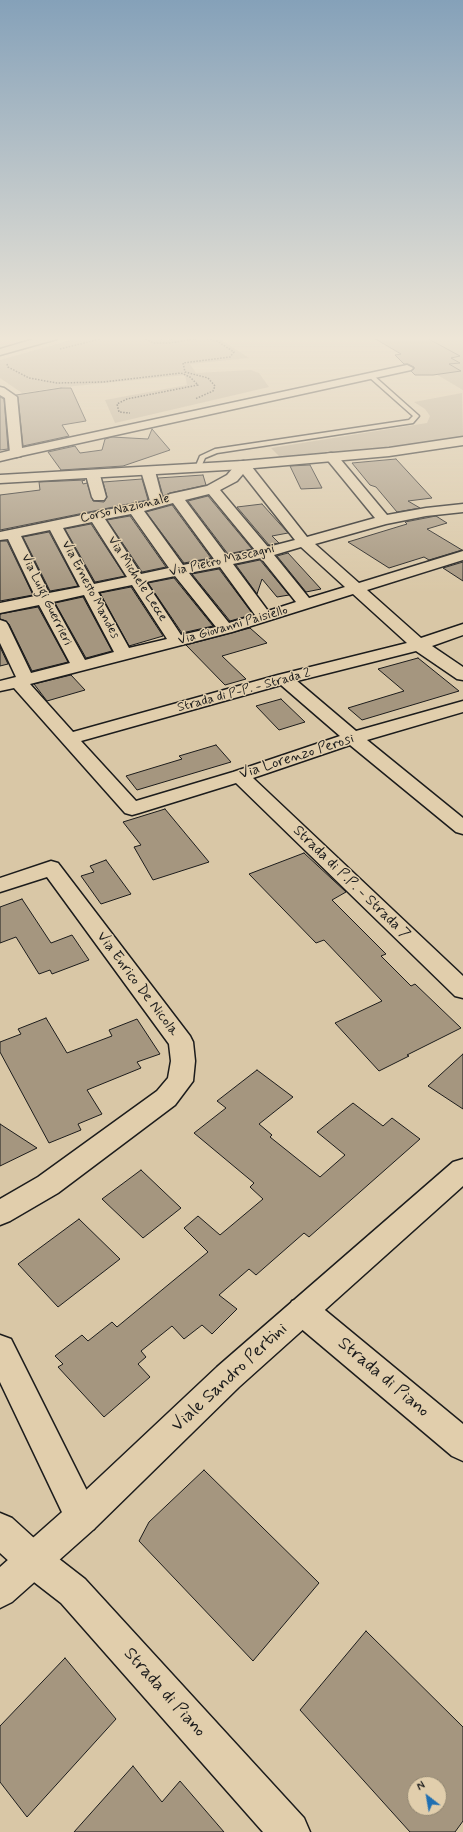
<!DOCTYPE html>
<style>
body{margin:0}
#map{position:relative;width:463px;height:1832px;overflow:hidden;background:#d9c7a6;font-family:Mynerve,sans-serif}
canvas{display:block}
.north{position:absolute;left:407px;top:1776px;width:40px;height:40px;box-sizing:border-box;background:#e1ceac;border:1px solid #928772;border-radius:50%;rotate:329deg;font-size:11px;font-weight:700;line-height:16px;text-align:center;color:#1c1c1c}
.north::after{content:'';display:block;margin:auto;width:14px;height:18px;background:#1f6fb2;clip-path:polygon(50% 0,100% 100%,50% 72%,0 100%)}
</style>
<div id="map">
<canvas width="463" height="1832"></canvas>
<div class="north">N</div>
</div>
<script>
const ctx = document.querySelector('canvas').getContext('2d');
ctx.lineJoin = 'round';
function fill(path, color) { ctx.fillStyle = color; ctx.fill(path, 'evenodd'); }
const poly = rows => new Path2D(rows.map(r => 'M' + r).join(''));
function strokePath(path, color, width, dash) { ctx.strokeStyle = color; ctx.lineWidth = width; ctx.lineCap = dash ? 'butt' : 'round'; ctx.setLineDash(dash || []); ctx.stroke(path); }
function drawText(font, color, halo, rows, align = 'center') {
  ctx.font = font + ' Mynerve,sans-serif'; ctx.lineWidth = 3; ctx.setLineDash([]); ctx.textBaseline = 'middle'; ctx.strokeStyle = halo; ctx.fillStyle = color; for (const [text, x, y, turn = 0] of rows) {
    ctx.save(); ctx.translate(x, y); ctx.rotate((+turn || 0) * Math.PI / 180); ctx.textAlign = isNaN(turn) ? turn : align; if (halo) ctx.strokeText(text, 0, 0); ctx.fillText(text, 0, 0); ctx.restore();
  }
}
fill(poly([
 [81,337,153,337,164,340,195,337,217,337,249,358,190,364,196,373,251,370,259,373,269,387,115,423,105,400,187,385,185,375,55,388,22,393,0,378,0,360],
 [377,337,463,337,463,390,434,373,422,374,400,362,416,359],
 [462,393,463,438,386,450,282,459,271,448,427,423,430,416,425,409,414,402]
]), '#baaa8f');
const building = poly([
 [372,337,425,337,460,356,451,358,460,363,449,364,461,371,433,375,415,375,411,371,414,369,414,367,408,364,404,364,395,355,401,354,372,337],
 [61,388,71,388,86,421,62,425,69,436,23,446,18,397,16,395,61,388],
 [0,397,4,399,8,449,0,450,0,397],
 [152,429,170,450,123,466,61,470,48,452,75,446,80,453,102,450,105,439,112,437,148,439,152,429],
 [396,459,432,498,408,501,420,508,397,512,376,487,370,485,352,463,396,459],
 [310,465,322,488,301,489,290,466,310,465],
 [203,475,206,485,170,493,163,496,158,478,203,475],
 [142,479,148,500,0,530,0,495,40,490,39,482,85,480,82,481,83,484,87,483,93,501,104,502,107,497,103,482,142,479],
 [208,496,252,549,228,554,188,501,208,496],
 [262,504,288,533,272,536,279,543,269,545,237,507,262,504],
 [172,505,211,558,184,563,146,512,172,505],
 [130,516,166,567,142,572,107,520,130,516],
 [436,516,447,523,427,529,462,550,429,560,424,557,389,568,348,542,407,524,405,522,436,516],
 [91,524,125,576,95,582,65,529,91,524],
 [49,532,78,586,50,591,23,537,49,532],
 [0,541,7,541,33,595,0,601,0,541],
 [288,553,321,589,306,592,277,556,288,553],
 [260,560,289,595,277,597,262,579,257,594,236,565,260,560],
 [463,562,463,581,443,568,463,562],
 [219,569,252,613,251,615,230,621,192,574,219,569],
 [174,578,213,626,182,633,148,583,174,578],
 [131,587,163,636,129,646,100,593,131,587],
 [83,597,112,651,86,658,55,603,83,597],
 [38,607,68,662,32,671,9,624,6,621,0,619,0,614,38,607],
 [250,628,267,643,222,656,246,679,225,685,186,645,250,628],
 [0,647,8,664,0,666,0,647],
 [418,658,459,691,362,720,348,708,404,691,378,669,418,658],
 [71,675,85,690,47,701,34,684,71,675],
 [281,699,305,722,279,730,256,706,281,699],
 [216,745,231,762,137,790,126,776,182,759,179,756,216,745],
 [165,809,209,862,153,880,134,847,141,845,123,822,165,809],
 [304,853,346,892,332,900,386,954,381,956,411,986,415,984,461,1028,407,1055,409,1056,379,1071,335,1023,382,1001,324,940,316,943,249,874,304,853],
 [106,860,131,894,101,904,81,876,94,872,90,866,106,860],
 [22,899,51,943,72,935,89,960,52,974,50,970,39,974,16,937,0,943,0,907,22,899],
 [46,1018,67,1053,112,1036,109,1030,137,1019,160,1054,137,1062,141,1068,87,1090,102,1114,78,1124,81,1130,49,1143,0,1052,0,1042,21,1034,18,1029,46,1018],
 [463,1054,463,1109,428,1086,463,1054],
 [257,1070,293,1097,259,1124,272,1135,270,1137,320,1177,345,1155,317,1132,353,1103,383,1126,392,1118,420,1139,309,1237,304,1233,256,1275,249,1269,219,1295,237,1309,212,1334,202,1325,184,1339,172,1326,141,1351,146,1357,138,1364,150,1377,104,1417,58,1367,63,1364,55,1356,82,1335,88,1341,112,1322,117,1327,208,1252,184,1228,198,1216,220,1235,263,1199,250,1187,254,1183,194,1133,226,1108,217,1101,257,1070],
 [0,1124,37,1148,0,1166,0,1124],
 [141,1170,181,1208,143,1238,102,1199,141,1170],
 [79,1219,120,1259,58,1307,18,1264,79,1219],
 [204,1470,319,1583,253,1661,139,1541,149,1522,204,1470],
 [366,1631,463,1727,463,1821,455,1832,410,1832,300,1710,366,1631],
 [415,1784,439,1784,439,1808,415,1808,415,1784],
 [65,1658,116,1719,27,1817,0,1782,0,1726,65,1658],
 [133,1766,162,1802,180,1781,224,1832,74,1832,133,1766]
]);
fill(building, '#a5967f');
strokePath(building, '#1c1c1c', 1);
const lane = poly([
 [369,375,373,375,418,415,419,416,413,423,217,453,205,458,200,469,195,468,200,456,215,449,409,420,413,416,369,377,369,375]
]);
const street = poly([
 [41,337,58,337,57,339,0,355,0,349,41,337],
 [407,365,413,368,411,370,16,457,11,456,10,453,5,398,0,395,0,387,4,388,17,397,22,448,407,365],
 [331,453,336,454,387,515,426,508,463,504,463,512,426,516,386,524,315,544,359,583,463,551,463,560,367,590,421,638,463,624,463,635,432,646,463,667,463,680,457,679,416,651,297,681,356,731,463,701,463,712,367,740,463,818,463,834,456,832,350,745,253,778,463,976,463,998,455,996,236,783,139,813,132,815,125,813,14,688,0,691,0,681,16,677,0,643,0,620,6,622,8,625,31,673,70,663,39,605,0,613,0,603,35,596,8,539,0,540,0,532,150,501,141,471,143,468,153,468,155,471,162,498,170,494,207,486,227,475,238,462,243,461,248,462,307,537,375,518,325,457,326,454,331,453],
 [243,474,295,540,268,547,220,490,237,481,243,474],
 [209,494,255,550,227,556,185,500,209,494],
 [173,503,214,559,183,565,144,511,173,503],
 [131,514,169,568,141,574,105,519,131,514],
 [92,522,127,577,94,584,63,528,92,522],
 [50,530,80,587,49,593,21,536,50,530],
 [301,547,345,587,309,598,274,555,301,547],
 [261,558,296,602,268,611,233,564,261,558],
 [220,567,255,615,229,623,189,573,220,567],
 [175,576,216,627,181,635,146,582,175,576],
 [132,585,167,639,129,648,98,592,132,585],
 [353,594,407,643,278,675,73,732,30,684,232,632,353,594],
 [84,595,114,652,85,660,53,602,84,595],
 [281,685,340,736,233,772,136,801,81,741,281,685],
 [93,471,98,472,100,475,106,497,104,500,94,500,92,497,86,475,88,472,93,471],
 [51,861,58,863,190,1036,193,1042,195,1061,193,1081,175,1105,58,1193,10,1221,0,1225,0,1199,38,1177,157,1091,168,1078,171,1061,169,1044,47,877,0,892,0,878,51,861],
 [303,1298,314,1301,463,1424,463,1461,452,1456,292,1321,288,1311,292,1301,303,1298],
 [0,1335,11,1339,94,1505,99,1517,94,1529,82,1534,70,1529,0,1382,0,1335],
 [0,1513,12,1518,45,1548,85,1579,304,1818,310,1832,263,1832,61,1603,21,1572,0,1553,0,1513]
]);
const secondary = poly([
 [463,437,463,445,389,456,243,469,0,483,0,475,243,461,389,448,463,437],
 [16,449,21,450,22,453,21,456,0,461,0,453,16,449],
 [463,1159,463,1186,239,1387,94,1529,12,1602,0,1608,0,1567,70,1505,217,1367,453,1162,463,1159]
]);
strokePath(lane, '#1c1c1c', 3);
strokePath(street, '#1c1c1c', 3);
strokePath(secondary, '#1c1c1c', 3);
strokePath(poly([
 [140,337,154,343,169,343,202,338,217,341,234,352,230,357,183,363,185,372,208,378,215,386,213,391,195,399],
 [60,349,108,337],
 [7,364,8,367,29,378,57,383,103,382,181,373,190,377,198,385,127,399,117,404,119,412,130,413]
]), '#1c1c1c', 1.5, [1.5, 1.5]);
fill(lane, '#e1ceac');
fill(street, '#e1ceac');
fill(secondary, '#e1ceac');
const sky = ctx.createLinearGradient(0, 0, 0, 594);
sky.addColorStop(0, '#85a1b9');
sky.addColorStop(0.57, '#eee6d7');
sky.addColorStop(1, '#eee6d700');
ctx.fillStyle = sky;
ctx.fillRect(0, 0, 463, 594);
drawText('13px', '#1c1c1c', '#e1ceac', [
 ["Corso Nazionale",125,509,-13],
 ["Via Pietro Mascagni",222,561,-13],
 ["Via Michele Lecce",137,579,57],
 ["Via Ernesto Mandes",90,590,62],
 ["Via Luigi Guerrieri",46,600,64],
 ["Via Giovanni Paisiello",233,626,-16],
 ["Strada di P-P. - Strada 2",244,691,-15]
]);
drawText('15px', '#1c1c1c', '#e1ceac', [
 ["Via Lorenzo Perosi",297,757,-18],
 ["Strada di P.P. - Strada 7",351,883,44],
 ["Via Enrico De Nicola",137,984,53]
]);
drawText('18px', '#1c1c1c', '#e1ceac', [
 ["Viale Sandro Pertini",230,1378,-43],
 ["Strada di Piano",383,1378,40],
 ["Strada di Piano",164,1693,48]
]);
</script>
